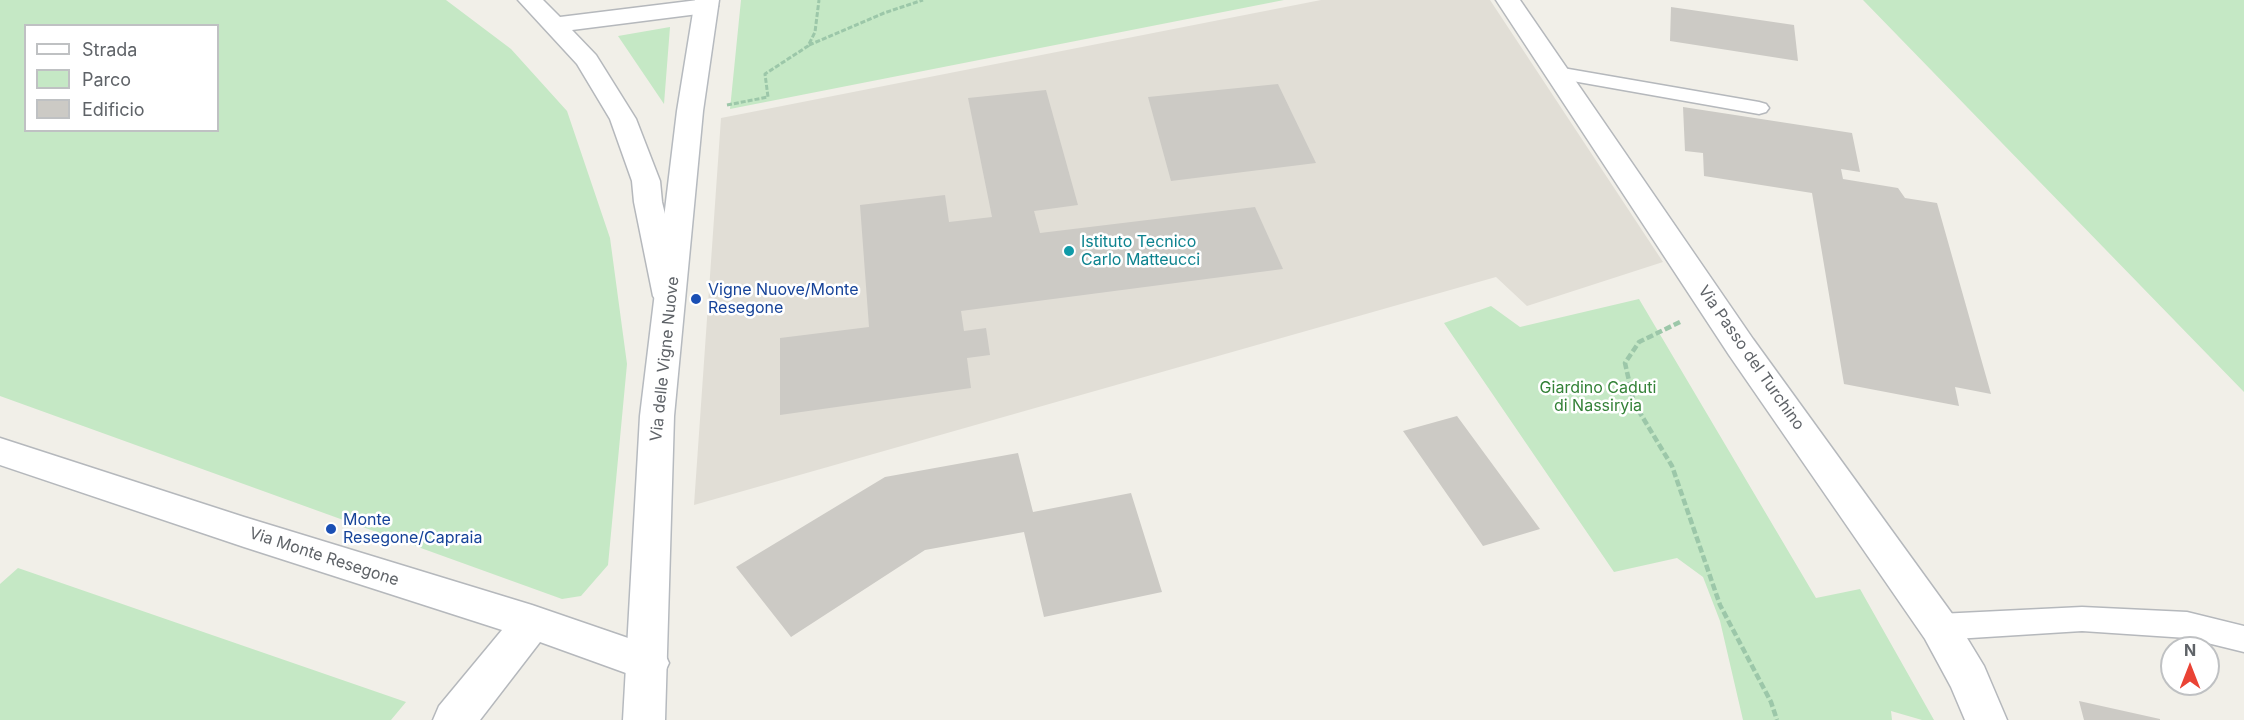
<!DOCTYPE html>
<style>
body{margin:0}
#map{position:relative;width:2244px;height:720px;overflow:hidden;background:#f1efe8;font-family:Inter,sans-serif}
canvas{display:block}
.legend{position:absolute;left:24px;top:24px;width:195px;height:108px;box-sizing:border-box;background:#fff;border:2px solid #bfc1c3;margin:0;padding:8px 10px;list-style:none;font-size:18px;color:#5f6368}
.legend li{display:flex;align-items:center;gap:12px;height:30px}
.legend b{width:30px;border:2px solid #bfc1c3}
.north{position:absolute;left:2160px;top:636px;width:60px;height:60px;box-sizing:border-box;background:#fff;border:2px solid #bfc1c3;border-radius:50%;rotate:0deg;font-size:16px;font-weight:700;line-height:24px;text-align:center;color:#5f6368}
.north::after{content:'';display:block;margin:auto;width:21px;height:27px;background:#ea4335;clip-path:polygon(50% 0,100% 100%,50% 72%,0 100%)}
</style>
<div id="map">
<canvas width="2244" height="720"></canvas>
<ul class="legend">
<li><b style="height:8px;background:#fff"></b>Strada</li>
<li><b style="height:16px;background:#c5e8c5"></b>Parco</li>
<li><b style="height:16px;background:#cccac5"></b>Edificio</li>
</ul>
<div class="north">N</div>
</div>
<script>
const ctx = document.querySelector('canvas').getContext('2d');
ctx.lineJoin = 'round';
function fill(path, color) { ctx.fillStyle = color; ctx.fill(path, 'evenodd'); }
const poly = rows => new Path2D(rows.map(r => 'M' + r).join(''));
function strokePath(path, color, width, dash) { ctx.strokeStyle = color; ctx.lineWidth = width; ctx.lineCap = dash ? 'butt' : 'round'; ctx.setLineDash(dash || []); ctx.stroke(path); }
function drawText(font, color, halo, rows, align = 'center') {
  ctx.font = font + ' Inter,sans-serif'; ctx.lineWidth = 5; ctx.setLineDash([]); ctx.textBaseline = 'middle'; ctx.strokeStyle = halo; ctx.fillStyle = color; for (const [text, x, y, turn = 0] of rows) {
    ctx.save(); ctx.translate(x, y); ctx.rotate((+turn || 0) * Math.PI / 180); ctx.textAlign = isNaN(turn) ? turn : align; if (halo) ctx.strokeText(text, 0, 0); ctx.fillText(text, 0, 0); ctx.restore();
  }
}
fill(poly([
 [1321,0,1490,0,1663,262,1527,306,1496,277,694,505,721,118]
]), '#e1ded6');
fill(poly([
 [0,0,446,0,511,49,567,111,610,238,627,364,608,565,581,596,562,599,0,396],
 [26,26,218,26,218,130,26,130],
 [741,0,1284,0,730,109],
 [1863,0,2244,0,2244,392],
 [670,27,664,104,618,36],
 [1639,299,1816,598,1860,589,1934,720,1922,720,1891,711,1892,720,1743,720,1720,621,1703,577,1677,558,1614,572,1444,323,1491,306,1520,327],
 [18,568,406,702,391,720,0,720,0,584]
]), '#c5e8c5');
fill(poly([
 [1671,7,1794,25,1798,61,1670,41],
 [1278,84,1316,163,1171,181,1148,97],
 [1046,90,1078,205,1034,211,1040,233,1255,207,1283,269,961,311,964,331,986,328,990,355,967,358,971,388,780,415,780,338,869,327,860,205,945,195,949,222,992,217,968,98],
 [1683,107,1852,133,1860,172,1841,169,1843,179,1898,188,1905,198,1937,203,1991,394,1955,387,1959,406,1844,384,1812,193,1704,176,1703,153,1685,151],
 [1457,416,1540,529,1483,546,1403,431],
 [1018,453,1033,512,1131,493,1162,592,1044,617,1024,532,925,550,791,637,736,567,885,477],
 [2079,701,2160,719,2160,720,2084,720]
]), '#cccac5');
const lane = poly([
 [1557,67,1759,102,1766,104,1769,108,1766,112,1759,114,1550,77,1548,73,1550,69,1557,67],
 [2082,607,2187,612,2244,626,2244,652,2187,638,2082,631,1939,640,1929,636,1924,627,1929,618,1939,614,2082,607]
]);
const street = poly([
 [518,0,543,0,560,17,698,0,714,1,718,6,714,11,706,13,572,30,596,55,636,119,660,181,662,202,685,296,680,303,669,306,658,303,653,296,634,202,632,181,610,119,577,64,518,0],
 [1496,0,1520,0,1753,339,1953,615,1984,666,2007,720,1965,720,1951,687,1925,639,1729,355,1496,0],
 [0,438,244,517,532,605,663,650,669,663,663,676,648,681,540,642,480,720,433,720,439,706,502,630,244,547,0,465,0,438]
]);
const secondary = poly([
 [695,0,719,0,703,111,674,416,665,720,623,720,640,416,677,111,695,0]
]);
strokePath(lane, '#b5b8bc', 3);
strokePath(street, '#b5b8bc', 3);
strokePath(secondary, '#b6babf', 3);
strokePath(poly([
 [809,45,884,13,923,0],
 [727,105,768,97,765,74,808,46,815,32,819,0]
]), '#9cc7a9', 3, [5, 2]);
strokePath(poly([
 [1680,322,1639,342,1625,363,1634,403,1672,466,1720,605,1771,702,1777,720]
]), '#9cc7a9', 4.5, [7, 3]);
fill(lane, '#fff');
fill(street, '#fff');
fill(secondary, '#fff');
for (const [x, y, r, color] of [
 [1069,251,6,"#0f9aa8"],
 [696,299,6,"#1a4fb4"],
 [331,529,6,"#1a4fb4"]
]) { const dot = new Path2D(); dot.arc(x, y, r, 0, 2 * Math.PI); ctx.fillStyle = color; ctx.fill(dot); strokePath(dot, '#fff', 2); }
drawText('16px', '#0d838f', '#fff', [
 ["Istituto Tecnico",1081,242],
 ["Carlo Matteucci",1081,260]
], 'left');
drawText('16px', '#164399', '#fff', [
 ["Vigne Nuove/Monte",708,290],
 ["Resegone",708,308],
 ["Monte",343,520],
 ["Resegone/Capraia",343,538]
], 'left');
drawText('16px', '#5f6368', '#fff', [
 ["Via Passo del Turchino",1751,358,55],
 ["Via delle Vigne Nuove",665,359,-84],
 ["Via Monte Resegone",324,557,18]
]);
drawText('16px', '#348238', '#fff', [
 ["Giardino Caduti",1598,388],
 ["di Nassiryia",1598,406]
]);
</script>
